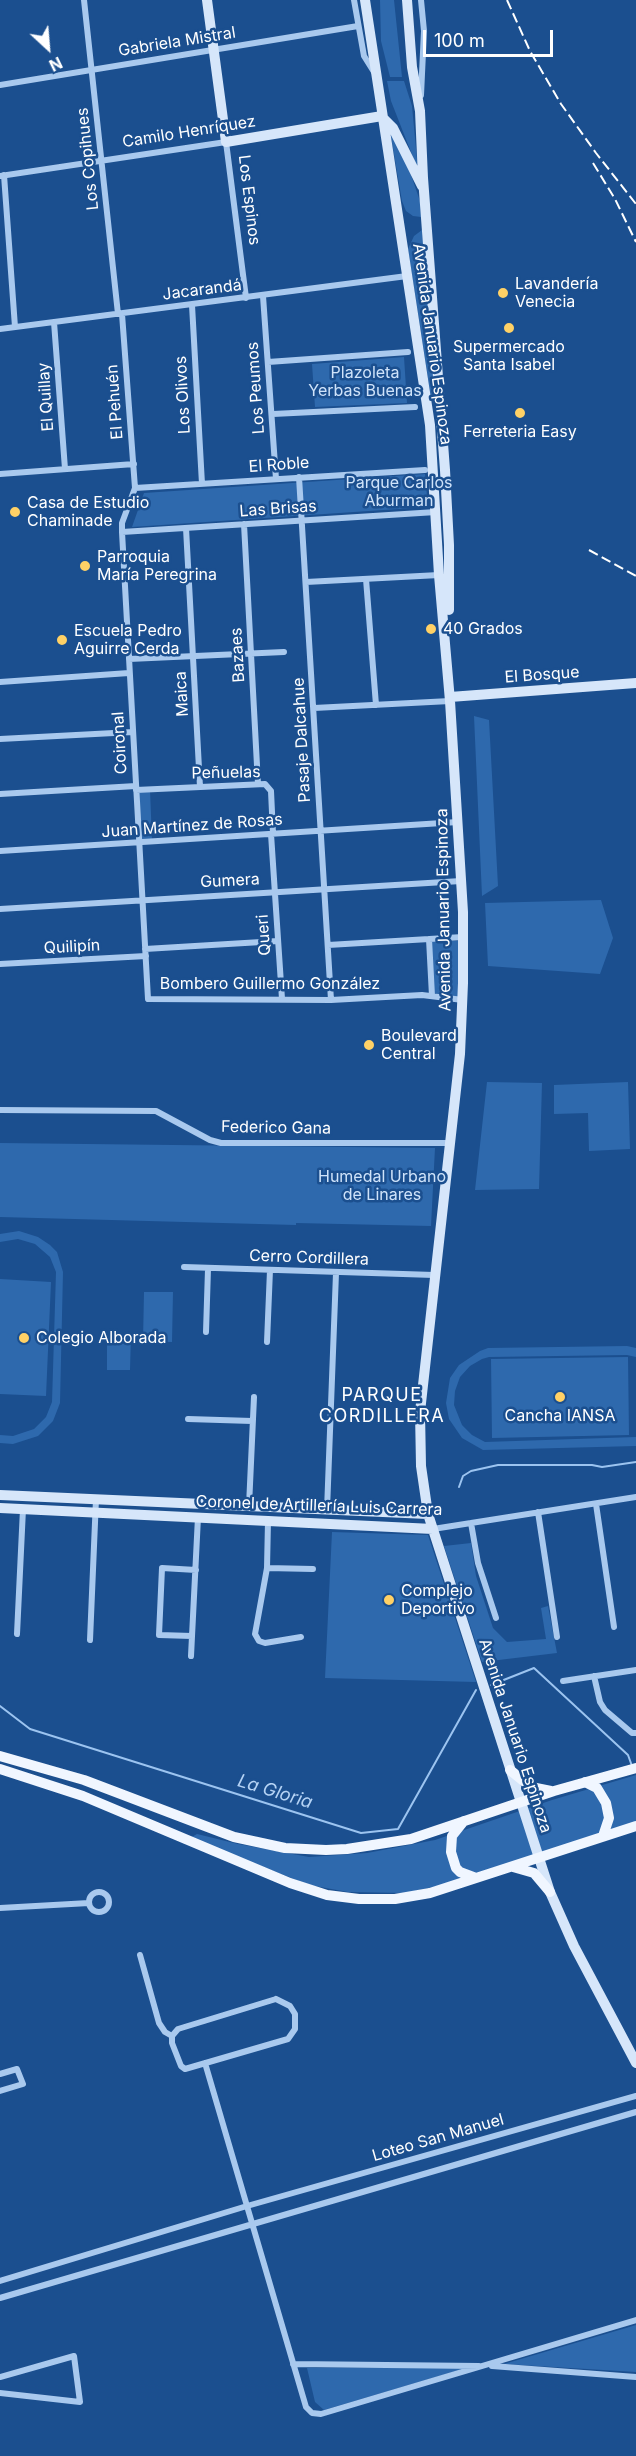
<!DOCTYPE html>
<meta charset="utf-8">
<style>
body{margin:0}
#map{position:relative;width:636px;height:2456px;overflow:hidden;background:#1b4f8f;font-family:Inter,sans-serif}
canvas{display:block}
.north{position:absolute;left:18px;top:18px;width:60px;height:60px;-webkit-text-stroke:4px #1b4f8f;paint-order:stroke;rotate:154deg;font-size:16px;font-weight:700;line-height:24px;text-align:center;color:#fff}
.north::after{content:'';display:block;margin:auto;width:21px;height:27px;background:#fff;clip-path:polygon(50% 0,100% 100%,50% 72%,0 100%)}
.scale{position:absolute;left:423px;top:30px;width:130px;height:27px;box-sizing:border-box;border:3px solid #fff;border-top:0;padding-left:8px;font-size:18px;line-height:21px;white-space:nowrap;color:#fff;-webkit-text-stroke:4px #1b4f8f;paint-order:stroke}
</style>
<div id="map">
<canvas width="636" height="2456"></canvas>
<div class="north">N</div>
<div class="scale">100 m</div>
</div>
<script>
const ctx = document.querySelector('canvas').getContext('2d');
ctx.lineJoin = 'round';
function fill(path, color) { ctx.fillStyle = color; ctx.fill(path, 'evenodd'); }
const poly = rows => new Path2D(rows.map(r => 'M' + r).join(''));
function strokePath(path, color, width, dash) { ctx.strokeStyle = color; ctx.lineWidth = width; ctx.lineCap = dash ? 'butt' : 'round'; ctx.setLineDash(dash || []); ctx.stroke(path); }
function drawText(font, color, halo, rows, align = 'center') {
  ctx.font = font + ' Inter,sans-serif'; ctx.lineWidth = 5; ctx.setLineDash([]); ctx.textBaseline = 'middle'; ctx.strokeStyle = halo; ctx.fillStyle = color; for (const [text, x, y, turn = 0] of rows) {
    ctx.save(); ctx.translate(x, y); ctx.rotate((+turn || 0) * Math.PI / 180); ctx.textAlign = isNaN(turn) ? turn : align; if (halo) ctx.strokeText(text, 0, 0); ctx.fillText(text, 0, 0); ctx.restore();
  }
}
fill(poly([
 [380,0,394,0,402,77,390,77,381,41],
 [387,81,404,81,412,106,418,170,391,101],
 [389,125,411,175,420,201,421,217,413,216,406,211,402,201],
 [422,230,436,409,431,398,408,249,414,236],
 [404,357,407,403,315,407,312,364],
 [425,474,428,507,132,527,144,493],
 [474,716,489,720,498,886,482,896],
 [150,790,152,840,141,841,139,792],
 [601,900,613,938,600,974,488,966,485,903],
 [431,941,461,941,460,998,433,993],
 [487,1082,542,1083,539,1189,475,1190],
 [628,1082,630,1149,589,1151,588,1113,554,1114,554,1085],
 [0,1143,435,1148,431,1226,296,1223,296,1225,0,1217],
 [19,1231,38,1237,50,1245,57,1252,63,1272,60,1403,53,1421,38,1436,13,1444,0,1443,0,1435,13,1436,34,1429,46,1417,52,1402,56,1272,50,1257,35,1244,18,1239,0,1242,0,1234],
 [0,1279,51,1282,46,1396,0,1394],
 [144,1292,173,1292,172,1342,143,1341],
 [107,1334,131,1334,130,1370,107,1370],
 [627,1346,636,1348,636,1357,627,1355,489,1357,482,1359,470,1366,460,1377,455,1391,454,1405,462,1425,472,1435,485,1442,636,1437,636,1446,483,1450,462,1438,449,1419,446,1403,450,1378,459,1365,480,1351,488,1348],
 [628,1357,629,1435,492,1438,491,1359],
 [332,1532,428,1535,476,1682,325,1678],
 [471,1543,476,1576,493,1628,507,1642,546,1639,541,1608,548,1606,557,1653,482,1662,444,1546],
 [636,1775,636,1822,452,1883,405,1893,348,1892,309,1885,190,1838,197,1834,238,1844,309,1857,367,1853,435,1840,552,1800],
 [636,2325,636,2372,504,2364],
 [307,2368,466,2368,324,2410,315,2402]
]), '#2e69ad');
strokePath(poly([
 [459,1487,463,1476,471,1471,498,1465,592,1465,602,1467,636,1462],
 [491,1685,534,1668,628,1755,632,1766],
 [0,1706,30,1729,361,1833,398,1829,476,1690]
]), '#9cc4f0', 2);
strokePath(poly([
 [84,0,118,314],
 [354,0,364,56,374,72],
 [0,85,358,26],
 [421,95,424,31,421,0],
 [4,175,15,327],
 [0,176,226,142,246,298],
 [263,296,276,479],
 [192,305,202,484],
 [122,314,135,488,122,523,122,532,148,999,331,1000,422,995,463,1000],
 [54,322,65,469],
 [0,329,407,276],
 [268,362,408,352],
 [273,414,415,407],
 [0,474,134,464],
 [299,477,331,1000],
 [135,488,425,470],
 [244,524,258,784],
 [186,528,200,787],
 [122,532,436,512],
 [366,579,376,705],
 [306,582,439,575],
 [129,659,284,652],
 [0,682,129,673],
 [314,708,450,701],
 [0,739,133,732],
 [136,790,265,784,271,791,273,834],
 [0,794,136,786],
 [271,834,282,999],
 [0,851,458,822],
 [0,909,461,881],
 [429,939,432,996],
 [328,945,463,937],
 [145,949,278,941],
 [0,964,146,956],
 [0,1110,156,1111,210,1140,221,1143,450,1143],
 [184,1267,434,1275],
 [206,1332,208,1269],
 [267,1342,270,1270],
 [188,1419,252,1421],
 [596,1504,614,1627],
 [249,1506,254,1397],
 [327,1510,336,1273],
 [538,1512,557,1637],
 [268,1521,267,1568,255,1634,259,1641,265,1643,301,1637],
 [471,1523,478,1563,496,1618],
 [433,1529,636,1497],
 [267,1568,313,1569],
 [17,1634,23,1509],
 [192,1636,159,1635,162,1568,196,1570],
 [90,1640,96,1499],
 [191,1656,198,1517],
 [594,1676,600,1702,605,1710,632,1733,636,1733],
 [563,1681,636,1670],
 '89 1902a10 10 0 1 1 20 0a10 10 0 1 1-20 0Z',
 [0,1908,89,1903],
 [140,1955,159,2023,165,2032,172,2036],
 [276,1999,290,2006,295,2014,295,2029,288,2039,185,2069,181,2066,172,2043,172,2036,178,2029,276,1999],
 [205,2063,306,2407,312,2413,321,2414,636,2320],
 [0,2074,17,2069,23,2084,0,2091],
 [0,2281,247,2206,636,2096],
 [0,2298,636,2112],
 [293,2364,479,2366],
 [492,2366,636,2377],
 [0,2377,74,2356,80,2402,0,2393]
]), '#a9c9ee', 6);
strokePath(poly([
 [207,0,226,142,382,116],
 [365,0,430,425,439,575,450,701,463,912,463,983,460,1054,420,1412,421,1466,428,1514,550,1892,574,1946,636,2063],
 [407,0,412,67,420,111,423,178,445,470,449,545,449,610],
 [382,117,393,128,422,186],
 [450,697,636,683],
 [0,1495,428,1514],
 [0,1508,433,1529]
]), '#d6e6fa', 10);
strokePath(poly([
 [0,1756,84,1780,234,1837,285,1848,326,1850,347,1849,411,1839,554,1791,636,1768],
 [0,1769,83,1796,290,1883,327,1895,359,1899,395,1899,430,1893,636,1826],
 [510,1770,531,1787,551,1791],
 [585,1782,597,1788,606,1803,609,1818,603,1836],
 [464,1821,452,1836,451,1852,456,1868,460,1872,476,1878],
 [513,1867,534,1873,550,1892]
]), '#f0f6ff', 10);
strokePath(poly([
 [507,0,530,51,561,104,596,153,636,204],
 [593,163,615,199,636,242],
 [589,550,636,576]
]), '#fff', 2, [10, 4.5]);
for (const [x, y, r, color] of [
 [503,293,6,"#ffd166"],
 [509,328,6,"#ffd166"],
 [520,413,6,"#ffd166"],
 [15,512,6,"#ffd166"],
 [85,566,6,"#ffd166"],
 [431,629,6,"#ffd166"],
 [62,640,6,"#ffd166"],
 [369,1045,6,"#ffd166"],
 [24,1338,6,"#ffd166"],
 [560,1397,6,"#ffd166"],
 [389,1600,6,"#ffd166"]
]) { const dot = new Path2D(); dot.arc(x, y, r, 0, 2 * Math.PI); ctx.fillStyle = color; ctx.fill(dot); strokePath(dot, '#1b4f8f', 2); }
drawText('16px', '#fff', '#1b4f8f', [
 ["Gabriela Mistral",177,42,-9],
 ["Camilo Henríquez",189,132,-9],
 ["Los Copihues",88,159,-96],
 ["Los Espinos",249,200,83],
 ["Jacarandá",202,290,-7],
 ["Avenida Januario Espinoza",432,344,82],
 ["Los Peumos",256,388,-94],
 ["Los Olivos",183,395,-93],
 ["El Quillay",46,397,-94],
 ["El Pehuén",115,402,-94],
 ["El Roble",279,465,-4],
 ["Las Brisas",278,509,-4],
 ["Bazaes",238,655,-93],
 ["El Bosque",542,675,-4],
 ["Maica",182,694,-93],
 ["Pasaje Dalcahue",302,740,-93],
 ["Coironal",120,743,-93],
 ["Peñuelas",226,773,-1],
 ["Juan Martínez de Rosas",192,826,-4],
 ["Gumera",230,881,-3],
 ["Avenida Januario Espinoza",444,910,-91],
 ["Queri",264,935,-94],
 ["Quilipín",72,947,-3],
 ["Bombero Guillermo González",270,984],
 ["Federico Gana",276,1128,1],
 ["Cerro Cordillera",309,1258,2],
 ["Coronel de Artillería Luis Carrera",319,1506,2],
 ["Avenida Januario Espinoza",515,1736,72],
 ["Loteo San Manuel",438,2138,-16]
]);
drawText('16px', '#fff', '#1b4f8f', [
 ["Lavandería",515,284],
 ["Venecia",515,302],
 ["Supermercado",509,347,"center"],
 ["Santa Isabel",509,365,"center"],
 ["Ferreteria Easy",520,432,"center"],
 ["Casa de Estudio",27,503],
 ["Chaminade",27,521],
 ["Parroquia",97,557],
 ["María Peregrina",97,575],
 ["40 Grados",443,629],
 ["Escuela Pedro",74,631],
 ["Aguirre Cerda",74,649],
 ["Boulevard",381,1036],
 ["Central",381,1054],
 ["Colegio Alborada",36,1338],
 ["Cancha IANSA",560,1416,"center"],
 ["Complejo",401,1591],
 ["Deportivo",401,1609]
], 'left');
drawText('16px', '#cfe3fa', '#1b4f8f', [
 ["Plazoleta",365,373],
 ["Yerbas Buenas",365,391],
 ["Parque Carlos",399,483],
 ["Aburman",399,501],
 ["Humedal Urbano",382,1177],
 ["de Linares",382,1195]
]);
ctx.letterSpacing = '1.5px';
drawText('18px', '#fff', '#1b4f8f', [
 ["PARQUE",382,1396],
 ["CORDILLERA",382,1417]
]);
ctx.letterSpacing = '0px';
drawText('italic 18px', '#b5d3f5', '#1b4f8f', [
 ["La Gloria",275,1792,17]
]);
</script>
